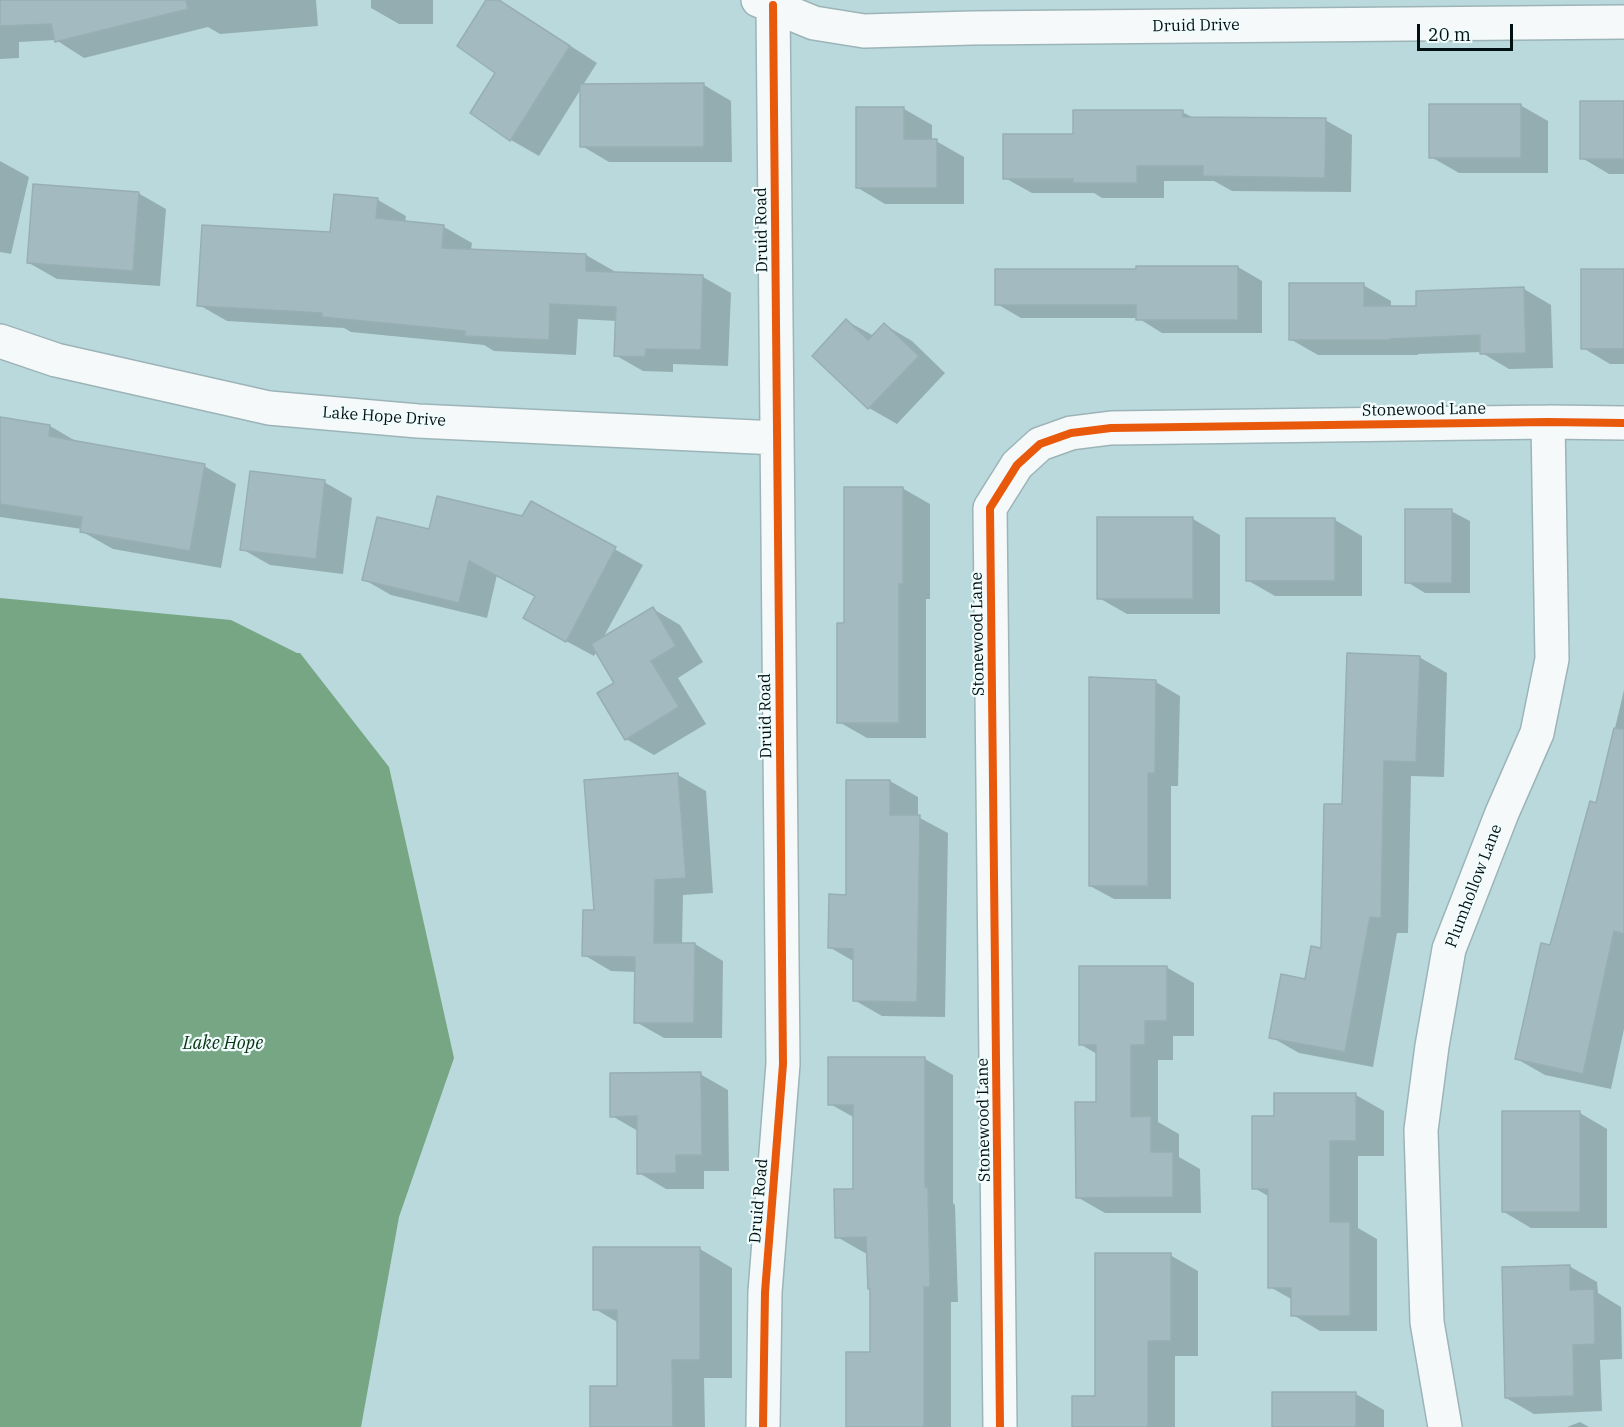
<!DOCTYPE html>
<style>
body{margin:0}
#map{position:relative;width:1624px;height:1427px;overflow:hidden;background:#bad9dd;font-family:"IBM Plex Serif",serif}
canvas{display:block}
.scale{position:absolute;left:1417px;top:24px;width:96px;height:27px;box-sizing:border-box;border:3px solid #001013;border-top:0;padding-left:8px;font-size:18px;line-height:21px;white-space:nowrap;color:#001013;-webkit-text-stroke:4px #f1fcfd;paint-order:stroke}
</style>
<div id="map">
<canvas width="1624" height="1427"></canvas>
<div class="scale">20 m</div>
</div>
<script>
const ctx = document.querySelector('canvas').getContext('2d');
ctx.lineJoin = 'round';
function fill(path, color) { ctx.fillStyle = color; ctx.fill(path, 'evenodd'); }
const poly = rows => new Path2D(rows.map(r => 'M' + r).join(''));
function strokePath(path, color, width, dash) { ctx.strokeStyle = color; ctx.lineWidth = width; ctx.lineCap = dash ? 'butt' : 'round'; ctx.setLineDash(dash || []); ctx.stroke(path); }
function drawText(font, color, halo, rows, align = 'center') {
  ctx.font = font + ' "IBM Plex Serif",serif'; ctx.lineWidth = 4.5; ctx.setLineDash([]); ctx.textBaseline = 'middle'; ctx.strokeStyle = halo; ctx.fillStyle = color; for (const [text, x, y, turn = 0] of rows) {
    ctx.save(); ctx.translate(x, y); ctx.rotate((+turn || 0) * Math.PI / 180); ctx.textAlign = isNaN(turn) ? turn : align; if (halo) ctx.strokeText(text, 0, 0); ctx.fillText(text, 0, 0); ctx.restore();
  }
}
fill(poly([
 [0,598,231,620,297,653,300,653,389,767,454,1058,399,1217,361,1427,0,1427]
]), '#76a684');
fill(poly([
 [0,0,316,0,318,26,220,34,208,27,84,58,56,40,19,42,19,58,0,59],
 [371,0,433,0,433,24,399,24,371,8],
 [488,0,497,0,518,12,597,63,583,85,704,85,731,101,732,162,609,162,582,146,581,89,539,156,511,140,472,113,497,73],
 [1624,103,1624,174,1609,174,1582,158],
 [1520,105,1548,121,1548,173,1459,173,1431,157],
 [904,109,932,125,932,141,936,141,964,157,964,204,885,204,858,188],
 [1182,112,1194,118,1325,120,1352,135,1351,192,1232,191,1214,181,1164,181,1164,198,1102,198,1094,193,1032,193,1005,178,1075,136],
 [0,161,29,177,11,254,0,252],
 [138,193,166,209,160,286,57,279,29,263],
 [378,200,406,216,405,223,444,227,472,243,471,250,586,255,614,271,614,274,703,277,731,293,728,366,673,364,673,372,643,371,615,355,617,321,578,319,576,355,494,351,484,345,351,332,344,328,227,321,199,305,331,234],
 [1238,267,1262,281,1262,333,1162,333,1138,318,1021,318,997,304],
 [1624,271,1624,364,1610,364,1583,348],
 [1363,285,1391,301,1391,308,1417,308,1524,289,1551,305,1553,368,1509,369,1482,353,1482,352,1418,354,1418,355,1318,355,1290,339],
 [847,321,874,336,885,325,912,341,945,373,897,424,869,408,814,356],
 [0,419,50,426,79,443,204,466,236,484,221,568,113,549,81,531,82,529,0,517],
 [324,482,352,498,343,574,270,565,242,549],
 [902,488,930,504,930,599,926,599,926,738,867,738,839,722,845,625],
 [532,503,643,565,603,638,653,609,680,625,703,662,678,678,706,724,654,755,626,739,616,684,597,651,594,656,553,634,536,596,497,575,487,618,391,595,363,579,430,531,523,518],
 [1451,511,1470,521,1470,593,1425,593,1407,582],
 [1193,519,1220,535,1220,614,1127,614,1099,598],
 [1335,520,1362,536,1362,596,1275,596,1247,580],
 [1419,657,1447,673,1444,777,1411,776,1408,933,1397,933,1373,1067,1299,1053,1271,1037,1322,950,1344,806],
 [1156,682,1180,696,1178,786,1171,786,1171,899,1114,899,1090,886],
 [1624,690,1624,1029,1611,1089,1545,1075,1517,1059,1597,804],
 [678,775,706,791,713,893,683,895,682,944,695,944,723,961,722,1038,664,1038,636,1022,636,972,611,971,584,955,595,911],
 [890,781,918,797,918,817,948,833,945,1017,882,1016,854,1000,855,962,829,947],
 [1166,967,1194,983,1194,1036,1173,1036,1173,1060,1158,1060,1158,1122,1179,1134,1179,1157,1200,1169,1201,1213,1105,1213,1077,1197,1097,1104,1097,1054,1080,1044],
 [830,1059,925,1059,953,1075,953,1203,955,1205,958,1302,951,1302,951,1427,847,1427,871,1353,871,1289,868,1253,865,1253,837,1237,855,1190,855,1118,830,1104],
 [700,1074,728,1090,729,1171,704,1171,704,1189,666,1189,639,1173,638,1131,612,1116],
 [1356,1095,1384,1111,1384,1156,1358,1156,1358,1228,1377,1239,1377,1331,1320,1331,1293,1315,1293,1300,1270,1287,1270,1197,1254,1188,1275,1117],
 [1580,1113,1607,1129,1607,1228,1531,1228,1504,1212],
 [700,1249,732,1268,732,1378,704,1378,705,1427,591,1427,619,1387,619,1323,595,1309],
 [1170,1255,1198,1271,1198,1356,1175,1356,1175,1427,1074,1427,1096,1398],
 [1569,1266,1597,1282,1598,1293,1621,1307,1622,1359,1600,1360,1602,1411,1534,1414,1506,1398],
 [1356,1394,1384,1410,1384,1427,1273,1427],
 [1580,1422,1589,1427,1567,1427]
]), '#0003');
const building = poly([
 [0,0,186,0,188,9,55,42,51,24,0,26,0,0],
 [486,0,499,0,570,46,510,141,470,113,495,73,457,46,486,0],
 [704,83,704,147,580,147,580,84,704,83],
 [1580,101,1624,101,1624,159,1580,159,1580,101],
 [1429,104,1521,104,1521,158,1429,158,1429,104],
 [856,107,904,107,904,139,937,139,937,188,856,188,856,107],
 [1073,110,1183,110,1183,117,1326,118,1325,178,1203,176,1203,166,1137,166,1137,183,1073,183,1073,179,1003,179,1003,134,1073,134,1073,110],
 [33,184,139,192,133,271,27,263,33,184],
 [334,194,378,198,376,218,444,225,442,248,586,254,586,271,703,275,701,350,646,349,645,357,614,356,616,307,550,304,549,340,465,336,465,331,322,317,322,313,197,306,202,225,330,232,334,194],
 [1136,266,1238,266,1238,320,1136,320,1136,305,995,305,995,269,1136,269,1136,266],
 [1581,269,1624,269,1624,349,1581,349,1581,269],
 [1289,283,1364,283,1364,306,1416,306,1416,291,1524,287,1526,353,1480,354,1480,335,1390,339,1390,340,1289,340,1289,283],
 [846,319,868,340,884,323,919,356,868,409,812,356,846,319],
 [0,417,50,425,49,436,205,464,190,551,80,532,82,517,0,504,0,417],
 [250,471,325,480,316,559,240,550,250,471],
 [844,487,903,487,903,584,899,584,899,723,837,723,837,623,844,623,844,487],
 [437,496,522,516,531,501,616,547,566,642,523,618,535,596,469,561,459,603,362,580,377,517,429,529,437,496],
 [1405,509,1452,509,1452,583,1405,583,1405,509],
 [1097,517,1193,517,1193,599,1097,599,1097,517],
 [1246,518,1335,518,1335,581,1246,581,1246,518],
 [653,607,676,646,651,661,679,707,625,740,597,693,614,683,591,644,653,607],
 [1347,653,1420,656,1416,762,1384,761,1381,918,1370,917,1345,1052,1269,1038,1281,974,1305,979,1311,946,1321,948,1324,804,1342,804,1347,653],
 [1089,677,1156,680,1155,773,1148,773,1148,886,1089,886,1089,677],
 [1614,728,1624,729,1624,934,1614,931,1583,1074,1515,1059,1541,943,1550,945,1590,801,1596,803,1614,728],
 [678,773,686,878,655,880,654,943,695,943,694,1023,634,1023,635,957,582,956,583,910,594,910,584,780,678,773],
 [846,780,890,780,890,815,920,815,917,1002,853,1001,853,949,828,948,829,894,846,895,846,780],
 [1079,966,1167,966,1167,1021,1145,1021,1145,1045,1131,1045,1131,1117,1151,1116,1151,1152,1173,1152,1173,1197,1076,1198,1075,1102,1096,1102,1096,1045,1079,1045,1079,966],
 [828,1057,925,1057,925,1187,928,1187,930,1287,924,1287,924,1427,846,1427,846,1352,870,1352,870,1289,868,1289,866,1237,835,1238,834,1189,853,1189,853,1105,828,1105,828,1057],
 [701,1072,702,1155,676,1155,676,1173,637,1174,637,1116,610,1117,610,1073,701,1072],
 [1274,1093,1356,1093,1356,1141,1330,1141,1330,1222,1350,1222,1350,1316,1291,1316,1291,1288,1268,1288,1268,1189,1252,1189,1252,1116,1274,1116,1274,1093],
 [1502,1111,1580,1111,1580,1212,1502,1212,1502,1111],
 [593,1247,700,1247,700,1360,672,1360,673,1427,590,1427,590,1386,617,1386,617,1310,593,1310,593,1247],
 [1095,1253,1171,1253,1171,1341,1148,1341,1148,1427,1072,1427,1072,1396,1095,1396,1095,1253],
 [1570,1265,1570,1290,1594,1289,1595,1344,1573,1345,1574,1396,1505,1398,1502,1267,1570,1265],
 [1272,1392,1356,1392,1356,1427,1272,1427,1272,1392]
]);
fill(building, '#a3bbc0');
strokePath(building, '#97aeb4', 1.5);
const minor = poly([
 [758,0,814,23,864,31,972,28,1624,22],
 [0,341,56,360,269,408,418,421,777,438],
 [763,1427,765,1292,783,1064,773,5],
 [1000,1427,990,508,1017,465,1040,444,1071,433,1111,428,1548,422,1624,423],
 [1445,1427,1427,1322,1421,1130,1432,1046,1449,949,1502,813,1537,733,1552,659,1548,422]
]);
strokePath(minor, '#9cb4b7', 36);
strokePath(minor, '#f5f9fa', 33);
strokePath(poly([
 [763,1427,765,1292,783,1064,773,5],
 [1000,1427,990,508,1017,465,1040,444,1071,433,1111,428,1548,422,1624,423]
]), '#e8590c', 8);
drawText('16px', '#001013', '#f1fcfd', [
 ["Druid Drive",1196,26,-1],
 ["Druid Road",762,230,-91],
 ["Stonewood Lane",1424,410,-1],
 ["Lake Hope Drive",384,417,4],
 ["Stonewood Lane",978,634,-91],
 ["Druid Road",766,716,-91],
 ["Plumhollow Lane",1474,886,-69],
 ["Stonewood Lane",984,1120,-91],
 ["Druid Road",759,1201,-85]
]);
drawText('italic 18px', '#083310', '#f1fcfd', [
 ["Lake Hope",223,1044]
]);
</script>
